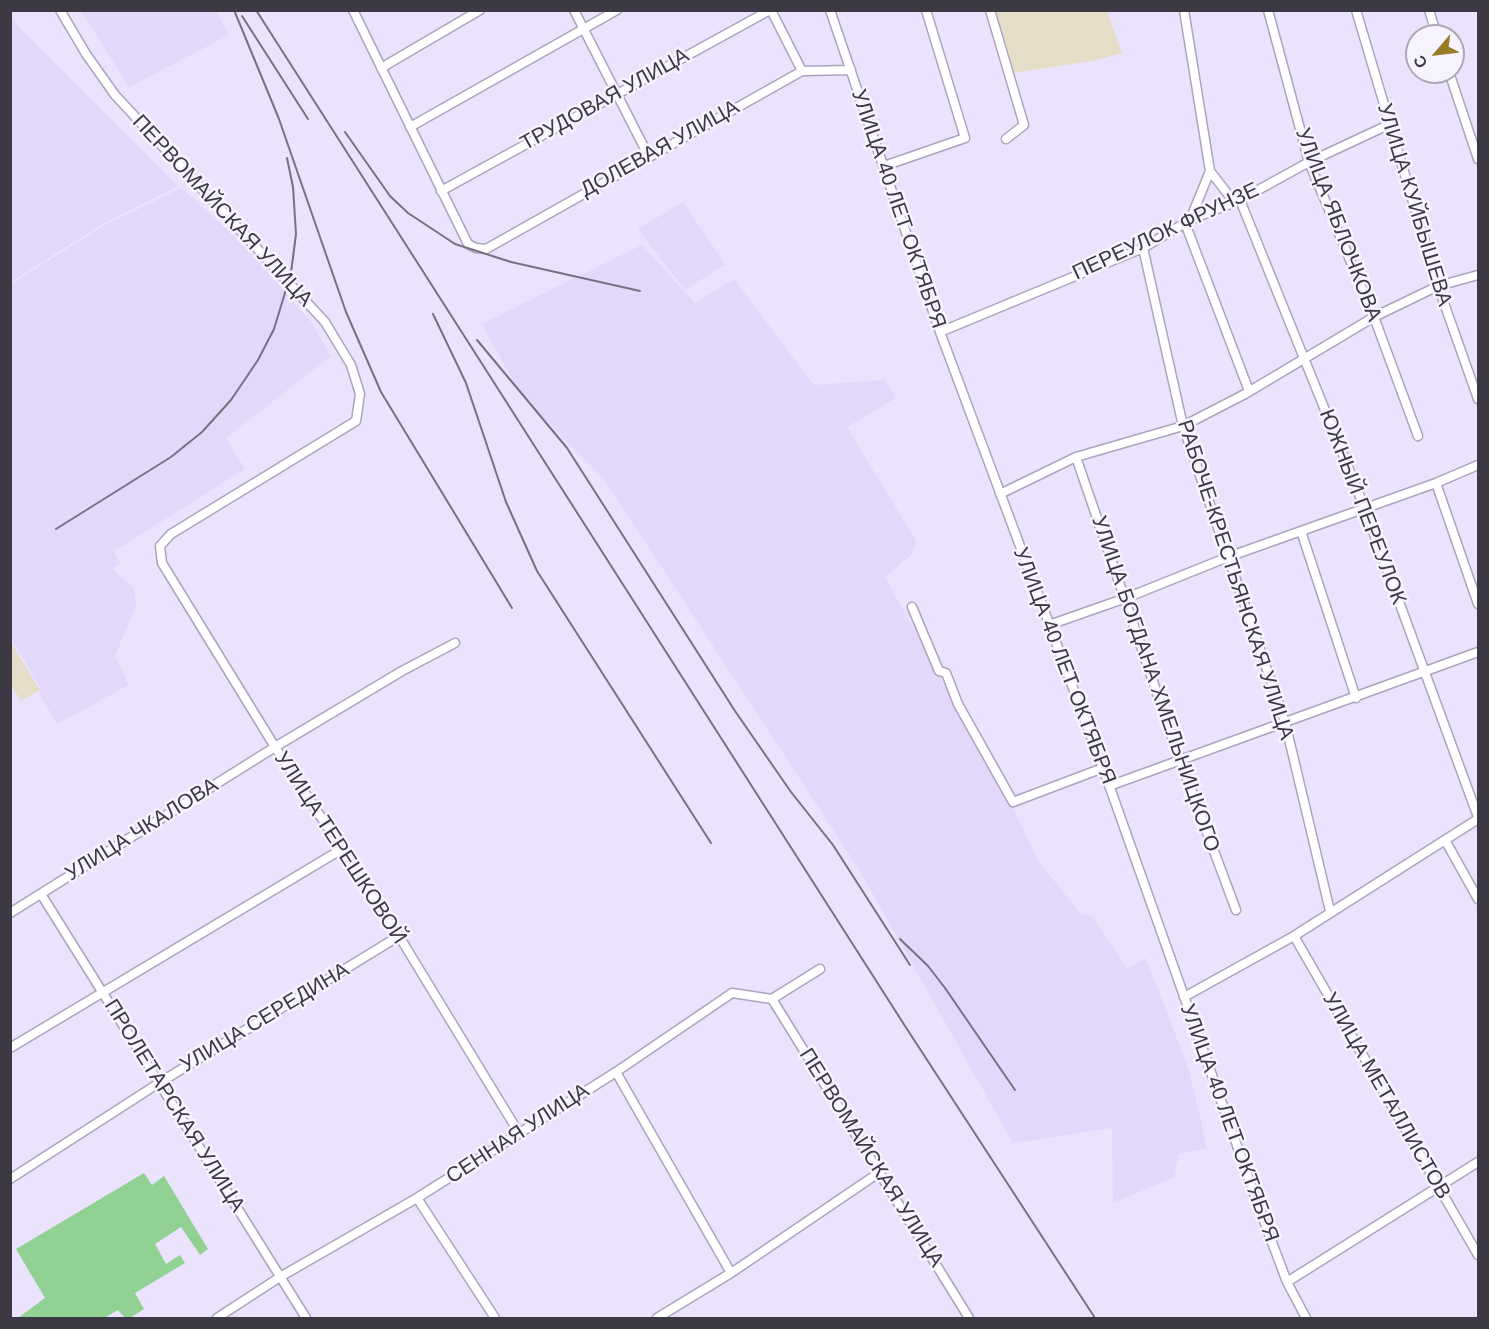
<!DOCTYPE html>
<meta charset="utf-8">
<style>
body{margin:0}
#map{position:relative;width:1489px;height:1329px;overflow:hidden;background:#ebe2fe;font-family:Arial,sans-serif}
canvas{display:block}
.frame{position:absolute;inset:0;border:12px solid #3c3844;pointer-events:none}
.north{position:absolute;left:1405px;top:24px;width:60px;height:60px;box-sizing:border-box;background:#f6f2fe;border:2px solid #aca8b4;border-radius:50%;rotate:242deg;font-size:16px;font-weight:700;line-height:24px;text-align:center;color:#3c3844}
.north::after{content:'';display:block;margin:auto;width:21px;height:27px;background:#987c24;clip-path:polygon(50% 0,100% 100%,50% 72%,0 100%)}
</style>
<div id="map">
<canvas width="1489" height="1329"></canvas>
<div class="frame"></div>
<div class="north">С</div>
</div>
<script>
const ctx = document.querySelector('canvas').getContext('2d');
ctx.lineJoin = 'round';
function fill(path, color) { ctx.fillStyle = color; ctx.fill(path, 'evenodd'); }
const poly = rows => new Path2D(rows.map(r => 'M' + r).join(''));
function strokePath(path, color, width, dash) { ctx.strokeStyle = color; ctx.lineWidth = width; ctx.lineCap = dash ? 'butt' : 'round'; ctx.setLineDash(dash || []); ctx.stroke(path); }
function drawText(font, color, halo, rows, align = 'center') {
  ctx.font = font + ' Arial,sans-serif'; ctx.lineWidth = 5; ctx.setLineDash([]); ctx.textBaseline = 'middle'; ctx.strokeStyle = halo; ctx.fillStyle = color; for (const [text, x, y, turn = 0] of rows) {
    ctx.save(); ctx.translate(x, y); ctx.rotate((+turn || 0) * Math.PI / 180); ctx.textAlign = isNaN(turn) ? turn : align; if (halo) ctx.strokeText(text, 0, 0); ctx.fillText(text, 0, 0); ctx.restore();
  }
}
fill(poly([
 [81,11,216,11,229,35,129,87],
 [11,19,178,186,104,223,11,282],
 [181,188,227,229,276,282,311,322,331,356,226,438,245,469,114,551,120,563,112,569,134,588,136,605,115,656,129,685,57,724,39,693,41,689,11,638,11,284,103,226],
 [683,202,725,264,685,290,638,229],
 [642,245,695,303,734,279,814,385,885,380,896,398,847,427,916,541,911,555,885,577,1012,806,1039,862,1081,914,1092,916,1127,968,1146,958,1189,1070,1207,1148,1179,1154,1174,1177,1113,1203,1112,1128,1013,1143,860,871,604,479,520,394,482,324]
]), '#e3d7fa');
fill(poly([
 [994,11,1107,11,1122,53,1092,61,1013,73],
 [10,641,40,690,21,701,11,685]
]), '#e6ddc8');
fill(poly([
 [144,1173,152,1185,164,1176,208,1249,200,1255,181,1227,155,1244,166,1264,180,1255,185,1263,135,1293,144,1309,130,1318,125,1318,118,1310,104,1318,18,1318,45,1298,16,1249]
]), '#91d194');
const minor = poly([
 [60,10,86,54,115,95,325,322,351,365,360,394,356,421,171,534,160,546,162,563,275,747,399,936,519,1133],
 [353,10,468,244,476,248,486,249,802,71,851,70],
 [574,10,648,155],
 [771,10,802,71],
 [830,10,940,332,1103,768,1261,1213,1287,1282,1306,1318],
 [990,10,1024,125,1006,139],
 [1184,10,1210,171,1190,220],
 [1268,10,1309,162,1374,317,1418,436],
 [1356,10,1438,286,1478,399],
 [1429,10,1437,36],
 [381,68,480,10],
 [1449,72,1478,159],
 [410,127,617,10],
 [884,166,965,138,926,10],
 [1210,171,1234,202],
 [441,191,770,10],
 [1240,200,1365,509,1478,817],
 [1185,223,1249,391],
 [1143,248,1183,426,1285,722,1330,911],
 [940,332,1143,248,1190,220,1240,200,1309,162,1388,125],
 [1076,457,1180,760,1236,910],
 [1436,483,1478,604],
 [1000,494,1076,457,1183,426,1245,394,1374,317,1438,286,1478,275],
 [1301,531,1356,698],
 [912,607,939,671,946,673,958,704,1013,802,1103,768],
 [1049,625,1126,598,1228,557,1436,483,1478,465],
 [1109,786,1478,652],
 [1445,840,1478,899],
 [41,894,306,1318],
 [10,913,275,747,402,671,455,643],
 [1294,936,1478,1255],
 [1184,997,1294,936,1478,819],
 [772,999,969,1318],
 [10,1048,342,849],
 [616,1072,731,1273],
 [10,1179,159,1083,399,936],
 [417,1198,495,1318],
 [1287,1282,1478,1162],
 [217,1318,280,1277,417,1198,616,1072,732,993,772,999,820,969],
 [657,1318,731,1273,880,1172]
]);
strokePath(minor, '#aca3be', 11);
strokePath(minor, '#fff', 8);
strokePath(poly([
 [234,10,279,119,346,312,381,392,512,608],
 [256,10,905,1026,1095,1318],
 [242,16,308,119],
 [345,132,390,196,408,213,455,244,511,262,640,291],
 [433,314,466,383,506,502,537,571,711,843],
 [477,340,567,448,735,711,791,792,833,845,910,965],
 [56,529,171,457,202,432,231,400,258,360,274,329,291,273,296,234,293,187,287,158],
 [900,939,928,966,945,988,1015,1090]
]), '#777182', 2);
drawText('21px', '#3c3844', '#f6f2fe', [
 ["ТРУДОВАЯ УЛИЦА",605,100,-29],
 ["ДОЛЕВАЯ УЛИЦА",660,149,-29],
 ["УЛИЦА КУЙБЫШЕВА",1414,205,73],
 ["УЛИЦА 40 ЛЕТ ОКТЯБРЯ",898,209,71],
 ["ПЕРВОМАЙСКАЯ УЛИЦА",222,211,47],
 ["УЛИЦА ЯБЛОЧКОВА",1338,225,69],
 ["ПЕРЕУЛОК ФРУНЗЕ",1166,232,-25],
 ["ЮЖНЫЙ ПЕРЕУЛОК",1362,507,69],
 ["РАБОЧЕ-КРЕСТЬЯНСКАЯ УЛИЦА",1235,580,72],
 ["УЛИЦА 40 ЛЕТ ОКТЯБРЯ",1064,666,69],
 ["УЛИЦА БОГДАНА ХМЕЛЬНИЦКОГО",1155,684,71],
 ["УЛИЦА ЧКАЛОВА",142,830,-32],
 ["УЛИЦА ТЕРЕШКОВОЙ",340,848,57],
 ["УЛИЦА СЕРЕДИНА",265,1018,-31],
 ["УЛИЦА МЕТАЛЛИСТОВ",1386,1096,60],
 ["ПРОЛЕТАРСКАЯ УЛИЦА",174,1106,58],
 ["УЛИЦА 40 ЛЕТ ОКТЯБРЯ",1229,1123,70],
 ["СЕННАЯ УЛИЦА",518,1134,-33],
 ["ПЕРВОМАЙСКАЯ УЛИЦА",871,1158,58]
]);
</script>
